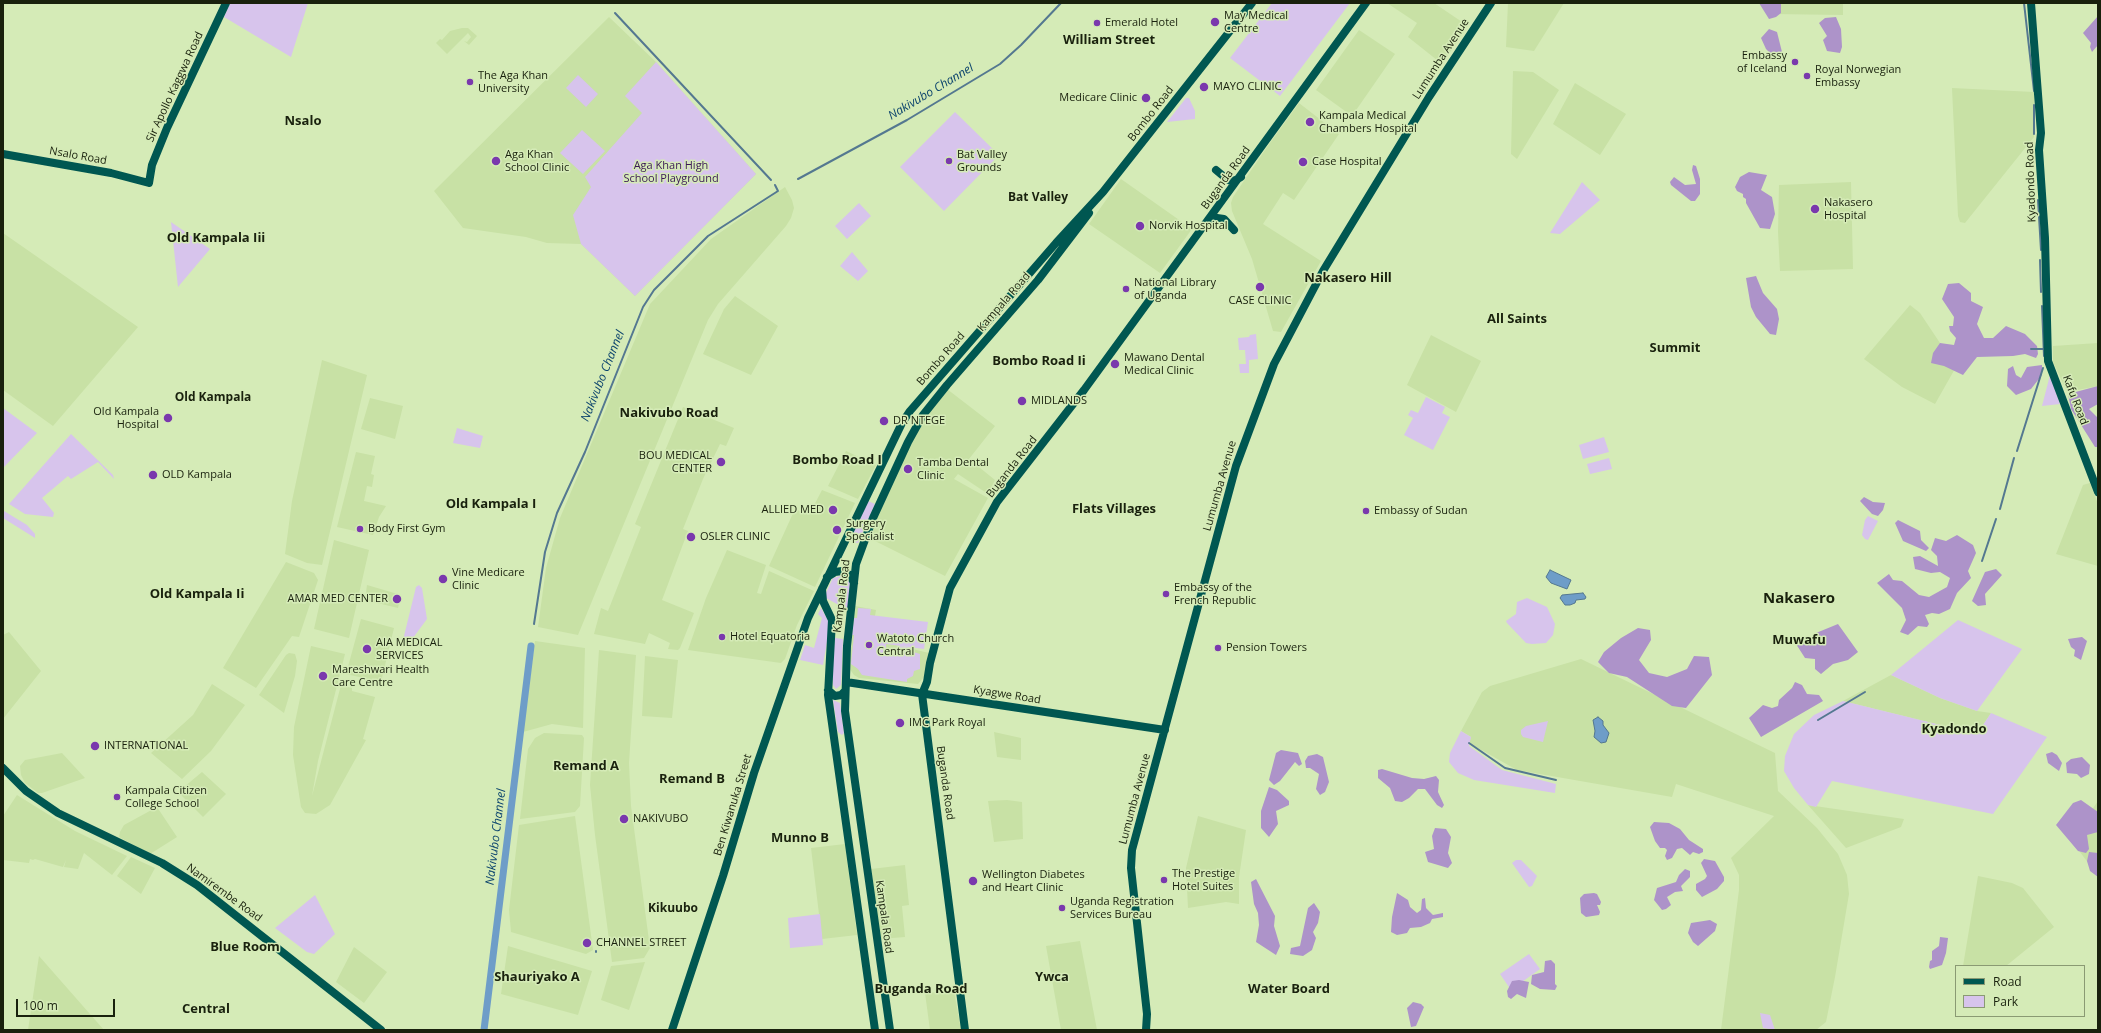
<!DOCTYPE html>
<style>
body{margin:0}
#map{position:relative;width:2101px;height:1033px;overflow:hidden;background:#d5ebb7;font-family:"Open Sans",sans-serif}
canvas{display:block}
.frame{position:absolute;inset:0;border:4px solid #19210d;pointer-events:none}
.legend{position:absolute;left:1955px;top:965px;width:130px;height:52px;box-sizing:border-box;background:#d5ebb7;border:1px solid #8a9a73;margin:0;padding:5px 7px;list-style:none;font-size:12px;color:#19210d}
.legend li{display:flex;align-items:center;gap:8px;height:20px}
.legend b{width:20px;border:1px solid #8a9a73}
.scale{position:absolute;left:16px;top:999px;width:99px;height:18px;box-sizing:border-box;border:2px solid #19210d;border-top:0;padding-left:5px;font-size:12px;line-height:14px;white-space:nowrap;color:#19210d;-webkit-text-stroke:3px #d5ebb7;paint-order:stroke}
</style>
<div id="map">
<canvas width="2101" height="1033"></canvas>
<div class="frame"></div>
<ul class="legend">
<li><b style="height:5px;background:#005751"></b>Road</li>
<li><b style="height:11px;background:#d7c4ec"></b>Park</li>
</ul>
<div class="scale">100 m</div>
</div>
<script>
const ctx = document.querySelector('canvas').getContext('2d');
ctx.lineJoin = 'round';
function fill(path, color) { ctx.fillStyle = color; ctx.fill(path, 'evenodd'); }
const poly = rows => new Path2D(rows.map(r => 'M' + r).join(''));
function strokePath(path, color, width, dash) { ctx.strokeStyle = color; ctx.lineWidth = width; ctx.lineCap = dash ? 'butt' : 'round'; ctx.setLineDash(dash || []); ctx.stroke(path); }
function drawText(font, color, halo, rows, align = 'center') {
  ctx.font = font + ' "Open Sans",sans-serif'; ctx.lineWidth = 3; ctx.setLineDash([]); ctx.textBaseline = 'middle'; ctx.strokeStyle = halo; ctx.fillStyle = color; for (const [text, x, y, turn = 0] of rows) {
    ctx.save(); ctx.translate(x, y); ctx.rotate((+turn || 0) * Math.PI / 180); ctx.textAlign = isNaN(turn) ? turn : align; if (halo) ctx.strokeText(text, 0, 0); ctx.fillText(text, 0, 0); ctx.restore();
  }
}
fill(poly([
 [1387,3,1434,3,1468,26,1442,64,1408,37,1417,23],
 [1508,3,1564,3,1534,51,1506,47],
 [1772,3,1843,3,1843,15,1773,14],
 [609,17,656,62,756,174,635,296,581,244,547,243,526,237,463,228,434,191],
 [462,28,468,28,477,36,469,45,464,41,467,42,471,37,468,33,447,54,436,43,440,39,442,40,450,31],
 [1359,30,1395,54,1352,116,1316,90],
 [1513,71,1533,72,1559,90,1517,159,1511,154],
 [1575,83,1626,114,1600,155,1553,124],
 [1952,88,2034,92,2034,137,1965,223,1960,222,1958,216],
 [1299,103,1339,134,1294,200,1283,193,1263,224,1321,261,1281,332,1273,331,1252,259,1232,211,1231,203,1233,197,1267,147],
 [1121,179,1192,229,1160,273,1089,224],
 [1851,182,1853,269,1780,271,1778,232,1779,185],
 [785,187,792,200,794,208,791,218,786,226,718,304,708,320,578,635,538,627,546,568,560,518,650,304,711,239],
 [3,233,138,327,53,426,3,390],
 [735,296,778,326,751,375,703,354,724,309],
 [1910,305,1920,313,1956,367,1935,404,1902,387,1864,359],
 [1431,335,1481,361,1456,412,1407,385],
 [2098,343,2098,386,2067,392,2053,362,2053,346],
 [322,360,367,375,322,565,307,563,285,554,292,501],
 [947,389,995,426,969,459,995,480,988,494,958,474,954,479,988,498,945,576,867,537,920,423],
 [370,398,403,406,395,439,361,429],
 [683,407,734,428,726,446,720,444,703,479,683,529,688,531,662,600,694,613,680,648,678,650,668,649,670,643,649,633,645,644,594,634,601,608,608,611,641,527,635,524],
 [846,451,876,465,858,499,828,486],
 [356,452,375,456,371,474,374,475,372,487,367,486,364,501,386,506,379,517,373,535,337,527],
 [2090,483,2098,504,2098,566,2056,554,2083,485],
 [822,490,855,503,815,587,769,566,795,509,809,515],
 [334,540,369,550,349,638,314,629],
 [727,550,766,565,757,593,761,594,769,571,814,591,797,625,785,659,781,663,688,650,706,598],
 [286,562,314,573,318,580,299,637,292,636,256,688,223,668],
 [367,585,401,595,398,608,365,600],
 [855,606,876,610,871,639,929,653,924,677,918,684,859,678,854,675,849,668],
 [361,619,394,628,381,682,346,674],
 [9,632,41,671,3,719,3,635],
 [535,641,585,648,583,728,552,724,523,732],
 [311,646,345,654,318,761,312,796,341,685,352,688,352,691,375,697,363,739,366,740,330,805,316,814,305,813,301,807,293,755,294,727],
 [599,650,636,655,629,763,631,806,650,948,644,958,612,962,595,835,590,785],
 [289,653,295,654,297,661,295,676,284,713,259,695,286,655],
 [645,656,678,660,672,718,642,716],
 [1581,659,1775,753,1778,791,1817,828,1838,854,1847,875,1849,894,1835,977,1826,1022,1816,1030,1721,1030,1739,890,1739,875,1731,858,1774,816,1676,784,1672,797,1517,770,1469,743,1471,737,1461,731,1482,692,1490,686],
 [1891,675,1940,698,1977,711,1991,713,1977,734,1843,701],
 [212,684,245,705,211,751,182,779,151,753,193,715],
 [994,732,1021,738,1021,760,997,757],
 [544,733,582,735,584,738,580,806,575,812,520,819,528,749,535,738],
 [62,753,85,778,42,793,38,793,25,783,21,775,20,766,25,760],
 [202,772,226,794,203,817,178,792],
 [17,795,75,831,127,856,112,875,84,853,78,869,64,867,66,860,63,867,35,859,33,860,30,859,29,863,3,860,3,816],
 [1007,800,1022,802,1023,839,994,842,988,801],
 [2098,801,2098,876,2071,840],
 [1808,805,1904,819,1901,827,1846,848],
 [157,807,177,837,150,854,119,837,120,832,124,825],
 [575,816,593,950,586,954,511,932,509,910,519,825],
 [1198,816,1246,830,1239,877,1239,904,1226,902,1188,908,1186,868],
 [845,844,857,935,822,939,811,848],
 [131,857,155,868,141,894,117,876],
 [905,865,909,905,902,906,905,937,880,939,871,869],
 [1978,876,2012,883,2023,888,2054,927,2006,966,1963,966],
 [1080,941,1097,1030,1061,1030,1046,946],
 [508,946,592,971,578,1015,501,994],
 [354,947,387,972,364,1003,336,982],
 [39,956,104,1030,28,1030],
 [645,962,629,1010,601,1000,611,966],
 [954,991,961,1030,930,1030,925,993]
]), '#c8e1a5');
fill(poly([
 [230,3,308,3,291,57,224,17],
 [1272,3,1350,3,1280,96,1230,58],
 [656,62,756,174,635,296,581,244,573,215,591,187,585,177,642,113,625,96],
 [578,75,598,94,586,107,566,88],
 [1186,98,1189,98,1195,111,1195,119,1167,122],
 [955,112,999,155,944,211,900,167],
 [582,130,605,151,583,174,560,153],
 [1582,182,1600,200,1560,234,1550,233],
 [859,203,871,216,847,239,835,226],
 [171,222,210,249,178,287],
 [852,252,868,271,858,281,840,266],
 [1256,334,1258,359,1249,360,1249,373,1240,373,1239,364,1246,364,1245,350,1239,350,1238,338,1249,337,1250,335],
 [2050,375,2060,404,2042,406],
 [1426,397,1445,407,1442,413,1450,417,1433,450,1404,435,1413,418,1408,415,1411,410,1418,413],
 [3,408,37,433,3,468],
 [457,428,483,436,480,448,453,443],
 [71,434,113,475,114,479,98,462,71,479,68,476,42,498,54,513,53,517,25,514,9,504],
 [1604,437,1609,452,1583,459,1579,445],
 [1609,458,1612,469,1590,474,1587,464],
 [868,501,875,504,858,543,852,542,851,538],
 [4,511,27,525,35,534,35,538,3,518],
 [1868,516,1878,521,1868,540,1865,539,1862,535,1865,520],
 [843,575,850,583,848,608,837,607,837,604,824,597,833,578],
 [419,585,422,588,427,619,407,646,404,644,403,640,416,587],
 [1527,598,1547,607,1555,624,1553,635,1546,643,1532,644,1526,643,1507,623,1506,621,1516,614,1517,602],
 [821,608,830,624,823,665,800,660,805,645,814,648,822,618,818,614],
 [858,608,871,609,870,615,928,622,924,649,886,644,886,648,899,650,900,646,911,648,910,651,920,654,920,669,914,671,913,676,907,679,907,682,862,675,858,669,851,664,854,635,852,635,854,618,857,618],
 [1958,620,2022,649,1977,711,1940,698,1891,675],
 [835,638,843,639,841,685,836,689,833,685,832,667],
 [833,700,840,703,844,733,842,735,838,732],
 [1843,701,1977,734,1991,713,2047,737,1993,814,1832,781,1816,807,1808,805,1794,788,1784,771,1785,756,1794,734,1814,715],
 [1548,721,1543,742,1523,737,1521,734,1521,730,1526,726],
 [1461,731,1471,737,1469,746,1502,770,1556,784,1555,793,1474,780,1458,773,1449,762,1450,753],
 [1516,860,1521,860,1537,876,1532,886,1529,887,1512,863],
 [315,895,335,934,314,954,307,952,275,928],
 [820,914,823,945,790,948,788,918],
 [1529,954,1540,969,1511,990,1500,974],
 [1760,1013,1770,1015,1775,1030,1763,1028]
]), '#d7c4ec');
fill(poly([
 [1759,3,1781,3,1781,13,1776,17,1769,19],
 [2098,16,2098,45,2092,52,2090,47,2091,43,2083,33],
 [1836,17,1841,29,1842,47,1840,53,1827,51,1823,40,1827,36,1819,23,1825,18],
 [1769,29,1777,32,1782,52,1781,55,1774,57,1766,49,1761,38],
 [1693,165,1696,166,1700,179,1700,194,1695,201,1691,201,1671,185,1670,182,1674,177,1685,185,1696,184,1692,170],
 [1749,172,1767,175,1761,190,1772,197,1775,214,1770,229,1760,228,1746,203,1746,199,1743,197,1743,194,1737,191,1735,187,1740,177],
 [1756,276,1763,293,1777,309,1779,319,1776,335,1770,334,1756,317,1751,307,1746,278],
 [1959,283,1971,293,1971,301,1983,307,1977,324,1984,338,1993,338,2006,326,2025,334,2037,346,2038,354,2036,358,2025,354,2013,356,1977,357,1963,375,1944,366,1931,363,1933,353,1940,343,1954,345,1956,338,1950,331,1949,326,1953,326,1954,317,1942,299,1948,284],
 [2042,365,2042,375,2031,389,2016,395,2007,386,2008,369,2013,366,2016,375,2021,378,2027,367],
 [2098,386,2098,404,2089,409,2098,418,2098,447,2095,447,2071,409,2068,394],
 [1864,497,1873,502,1885,503,1883,510,1878,516,1872,514,1860,501],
 [1898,520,1920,531,1921,540,1929,548,1926,551,1903,541,1895,523],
 [1957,535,1973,545,1976,553,1968,571,1971,578,1957,593,1950,609,1939,614,1932,613,1925,615,1929,624,1927,627,1918,626,1908,635,1900,632,1906,620,1902,608,1877,583,1889,574,1893,580,1902,581,1919,595,1929,597,1947,587,1950,578,1940,572,1931,573,1915,569,1913,557,1920,556,1938,566,1937,556,1931,550,1935,538,1946,541],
 [1996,569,2002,575,1985,594,1986,605,1978,606,1972,601,1985,572],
 [1838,624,1858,652,1848,660,1833,664,1821,674,1815,669,1815,659,1805,658,1796,644,1798,642,1811,644,1816,638,1816,633],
 [1638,628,1650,630,1651,640,1639,660,1649,673,1667,677,1687,669,1694,656,1709,657,1712,675,1686,708,1672,706,1627,677,1609,673,1598,662,1604,652,1621,638],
 [2082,637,2087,641,2081,660,2074,656,2075,650,2071,647,2068,639],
 [1795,682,1802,685,1807,694,1819,695,1823,701,1761,737,1749,718,1763,705,1772,708,1778,706,1779,700,1792,688],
 [1281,750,1298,753,1302,764,1299,766,1295,762,1280,781,1274,785,1269,780,1276,753],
 [2052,752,2057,755,2062,763,2059,771,2048,763,2046,754],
 [1317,754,1323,757,1329,782,1325,792,1320,795,1316,789,1319,774,1310,768,1306,768,1305,761,1308,756],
 [2082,757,2090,765,2089,774,2081,778,2077,774,2067,773,2066,763,2071,759],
 [1382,769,1412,778,1424,779,1436,776,1439,780,1438,792,1444,805,1442,808,1437,805,1425,789,1418,789,1409,798,1402,802,1395,801,1390,788,1378,778,1378,770],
 [1269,787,1277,790,1289,801,1289,805,1276,811,1278,824,1269,837,1261,828,1261,811],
 [2081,800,2098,812,2098,832,2087,835,2089,849,2086,853,2078,851,2056,825,2073,803],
 [1654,822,1669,823,1680,829,1689,840,1703,849,1703,852,1699,854,1693,852,1690,855,1682,848,1677,849,1672,858,1667,860,1665,856,1667,850,1665,848,1660,848,1655,841,1650,827],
 [1435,828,1446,829,1451,837,1448,853,1452,863,1448,868,1428,862,1425,852,1434,849,1432,836],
 [2089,852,2098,853,2098,877,2090,871,2087,861],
 [1704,859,1715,861,1724,877,1724,881,1717,889,1702,897,1696,890,1696,884,1705,879,1707,876,1701,863],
 [1685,869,1690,871,1690,877,1681,886,1683,891,1675,892,1667,897,1671,905,1666,909,1662,910,1654,900,1657,888,1676,882,1679,875],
 [1256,879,1275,916,1274,926,1280,946,1276,955,1256,942,1259,925,1258,913,1254,904,1251,882],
 [1397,893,1408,900,1410,907,1417,913,1421,910,1422,899,1425,898,1426,908,1433,915,1443,913,1443,917,1432,919,1430,923,1421,927,1410,928,1407,933,1397,935,1391,932,1392,917],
 [1594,893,1597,894,1601,902,1600,905,1597,905,1600,912,1599,915,1586,917,1581,913,1580,898,1584,894],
 [1314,903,1320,912,1318,923,1313,932,1316,938,1312,950,1303,956,1290,954,1291,948,1300,946,1308,908],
 [1710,920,1717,924,1715,931,1698,946,1693,942,1688,933,1691,923],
 [1940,937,1948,938,1946,953,1942,965,1930,969,1929,967,1930,961,1932,960,1932,951,1939,946],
 [1551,960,1555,964,1555,984,1557,986,1555,990,1540,989,1531,984,1532,975,1544,972,1545,961],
 [1519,980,1529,982,1526,998,1517,994,1511,999,1508,997,1507,991,1512,981],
 [1413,1002,1421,1004,1424,1007,1416,1026,1411,1027,1407,1008]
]), '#ad93c9');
const water = poly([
 [1550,570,1571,580,1567,589,1551,583,1546,577,1550,570],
 [1583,593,1586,597,1585,599,1576,600,1575,603,1570,605,1565,605,1560,598,1562,595,1583,593],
 [1598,717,1603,721,1603,725,1609,733,1606,742,1601,743,1594,737,1595,731,1593,720,1598,717]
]);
fill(water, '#6e9dc8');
strokePath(water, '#547890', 1);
strokePath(poly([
 [2024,3,2034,91],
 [615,13,771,180],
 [2034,105,2034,134],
 [798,179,907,120,1000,64,1021,45,1061,3],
 [2038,200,2041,250],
 [2040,260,2041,292],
 [2042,306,2044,356],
 [2031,349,2043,349],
 [2017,451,2043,368],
 [2000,509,2014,458],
 [1982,561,1996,519],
 [534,624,545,552,557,513,585,452,643,307,654,290,708,236,778,191,775,185],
 [1818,720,1865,692],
 [1469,743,1505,768,1556,780],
 [596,951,596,952]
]), '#547890', 2);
strokePath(poly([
 [484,1030,531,646]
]), '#6e9dc8', 7);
strokePath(poly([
 [2031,3,2041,133,2039,150,2045,238,2048,361,2098,492],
 [3,154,111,173,149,183,152,165,167,128,226,3],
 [1216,170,1228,180,1234,181,1241,177],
 [1209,221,1217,218,1224,219,1234,230],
 [827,577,835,572,842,571,850,575,854,583],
 [822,589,823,601,832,620,828,695,875,1030],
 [846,682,1165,730],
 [828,690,835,696,841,695,845,691],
 [3,768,26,791,58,813,162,863,197,885,381,1030],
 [672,1030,723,876,754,773,808,618,902,423,910,411,1056,243,1103,192,1252,3],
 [890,1030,845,711,847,646,856,564,873,518,908,442,923,415,947,385,1038,280,1089,213],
 [965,1030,922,694,927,682,930,663,950,588,997,502,1084,390,1366,3],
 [1146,1030,1147,1014,1131,868,1132,850,1236,466,1274,364,1323,271,1429,97,1491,3]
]), '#005751', 8);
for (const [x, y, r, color] of [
 [1215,22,5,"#7a38ad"],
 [1097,23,4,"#7a38ad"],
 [1795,62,4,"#7a38ad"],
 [1807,76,4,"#7a38ad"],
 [470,82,4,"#7a38ad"],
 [1204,87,5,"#7a38ad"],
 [1146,98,5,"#7a38ad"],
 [1310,122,5,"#7a38ad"],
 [496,161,5,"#7a38ad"],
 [949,161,4,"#7a38ad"],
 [1303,162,5,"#7a38ad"],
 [1815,209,5,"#7a38ad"],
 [1140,226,5,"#7a38ad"],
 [1260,287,5,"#7a38ad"],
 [1126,289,4,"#7a38ad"],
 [1115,364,5,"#7a38ad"],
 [1022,401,5,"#7a38ad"],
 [168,418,5,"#7a38ad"],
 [884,421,5,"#7a38ad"],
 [721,462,5,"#7a38ad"],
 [908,469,5,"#7a38ad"],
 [153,475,5,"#7a38ad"],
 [833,510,5,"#7a38ad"],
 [1366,511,4,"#7a38ad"],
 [360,529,4,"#7a38ad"],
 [837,530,5,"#7a38ad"],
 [691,537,5,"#7a38ad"],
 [443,579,5,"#7a38ad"],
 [1166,594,4,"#7a38ad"],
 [397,599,5,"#7a38ad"],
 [722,637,4,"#7a38ad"],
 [869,645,4,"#7a38ad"],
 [1218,648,4,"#7a38ad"],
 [367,649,5,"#7a38ad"],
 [323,676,5,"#7a38ad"],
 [900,723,5,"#7a38ad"],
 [95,746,5,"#7a38ad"],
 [117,797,4,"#7a38ad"],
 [624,819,5,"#7a38ad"],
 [1164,880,4,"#7a38ad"],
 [973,881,5,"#7a38ad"],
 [1062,908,4,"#7a38ad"],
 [587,943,5,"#7a38ad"]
]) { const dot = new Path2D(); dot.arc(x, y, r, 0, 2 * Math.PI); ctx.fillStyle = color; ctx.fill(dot); strokePath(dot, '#d5ebb7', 1.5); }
drawText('11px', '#19210d', '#d5ebb7', [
 ["May Medical",1224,16],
 ["Centre",1224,29],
 ["Emerald Hotel",1105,23],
 ["Embassy",1787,56,"right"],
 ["of Iceland",1787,69,"right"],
 ["Royal Norwegian",1815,70],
 ["Embassy",1815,83],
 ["The Aga Khan",478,76],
 ["University",478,89],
 ["MAYO CLINIC",1213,87],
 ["Medicare Clinic",1137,98,"right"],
 ["Kampala Medical",1319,116],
 ["Chambers Hospital",1319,129],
 ["Aga Khan",505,155],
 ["School Clinic",505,168],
 ["Bat Valley",957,155],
 ["Grounds",957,168],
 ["Case Hospital",1312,162],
 ["Nakasero",1824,203],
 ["Hospital",1824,216],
 ["Norvik Hospital",1149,226],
 ["National Library",1134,283],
 ["of Uganda",1134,296],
 ["CASE CLINIC",1260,301,"center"],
 ["Mawano Dental",1124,358],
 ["Medical Clinic",1124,371],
 ["MIDLANDS",1031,401],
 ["Old Kampala",159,412,"right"],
 ["Hospital",159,425,"right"],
 ["DR NTEGE",893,421],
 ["BOU MEDICAL",712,456,"right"],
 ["CENTER",712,469,"right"],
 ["Tamba Dental",917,463],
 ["Clinic",917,476],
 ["OLD Kampala",162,475],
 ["ALLIED MED",824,510,"right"],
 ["Embassy of Sudan",1374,511],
 ["Surgery",846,524],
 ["Specialist",846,537],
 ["Body First Gym",368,529],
 ["OSLER CLINIC",700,537],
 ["Vine Medicare",452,573],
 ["Clinic",452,586],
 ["Embassy of the",1174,588],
 ["French Republic",1174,601],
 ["AMAR MED CENTER",388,599,"right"],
 ["Hotel Equatoria",730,637],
 ["Watoto Church",877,639],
 ["Central",877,652],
 ["AIA MEDICAL",376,643],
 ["SERVICES",376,656],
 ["Pension Towers",1226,648],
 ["Mareshwari Health",332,670],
 ["Care Centre",332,683],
 ["IMC Park Royal",909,723],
 ["INTERNATIONAL",104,746],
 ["Kampala Citizen",125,791],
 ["College School",125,804],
 ["NAKIVUBO",633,819],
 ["The Prestige",1172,874],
 ["Hotel Suites",1172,887],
 ["Wellington Diabetes",982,875],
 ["and Heart Clinic",982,888],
 ["Uganda Registration",1070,902],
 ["Services Bureau",1070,915],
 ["CHANNEL STREET",596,943]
], 'left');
drawText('11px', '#19210d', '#d5ebb7', [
 ["Lumumba Avenue",1441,59,-57],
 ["Sir Apollo Kaggwa Road",175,87,-65],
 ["Bombo Road",1151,114,-52],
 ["Nsalo Road",78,156,10],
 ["Buganda Road",1226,178,-54],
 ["Kyadondo Road",2031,182,-92],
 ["Kampala Road",1004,302,-49],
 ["Bombo Road",941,359,-49],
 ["Kafu Road",2075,400,69],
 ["Buganda Road",1012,467,-52],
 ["Lumumba Avenue",1220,486,-74],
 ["Kampala Road",842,596,-83],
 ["Kyagwe Road",1007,695,9],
 ["Buganda Road",945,783,82],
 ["Lumumba Avenue",1135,799,-75],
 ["Ben Kiwanuka Street",733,805,-73],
 ["Namirembe Road",224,893,36],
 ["Kampala Road",884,917,82]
]);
drawText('11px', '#3b1757', '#d5ebb7', [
 ["Aga Khan High",671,166],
 ["School Playground",671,179]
]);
drawText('italic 12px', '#0c446d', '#d5ebb7', [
 ["Nakivubo Channel",931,92,-31],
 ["Nakivubo Channel",603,376,-68],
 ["Nakivubo Channel",496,837,-83]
]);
drawText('bold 12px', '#19210d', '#d5ebb7', [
 ["Bat Valley",1038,198],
 ["Old Kampala",213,398],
 ["Kikuubo",673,909]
]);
drawText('bold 13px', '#19210d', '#d5ebb7', [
 ["William Street",1109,40],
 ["Nsalo",303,121],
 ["Old Kampala Iii",216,238],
 ["Nakasero Hill",1348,278],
 ["All Saints",1517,319],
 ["Summit",1675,348],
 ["Bombo Road Ii",1039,361],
 ["Nakivubo Road",669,413],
 ["Bombo Road I",837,460],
 ["Old Kampala I",491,504],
 ["Flats Villages",1114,509],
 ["Old Kampala Ii",197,594],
 ["Muwafu",1799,640],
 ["Kyadondo",1954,729],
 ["Remand A",586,766],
 ["Remand B",692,779],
 ["Munno B",800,838],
 ["Blue Room",245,947],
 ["Shauriyako A",537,977],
 ["Ywca",1052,977],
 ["Buganda Road",921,989],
 ["Water Board",1289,989],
 ["Central",206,1009]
]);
drawText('bold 15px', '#19210d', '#d5ebb7', [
 ["Nakasero",1799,599]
]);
</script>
